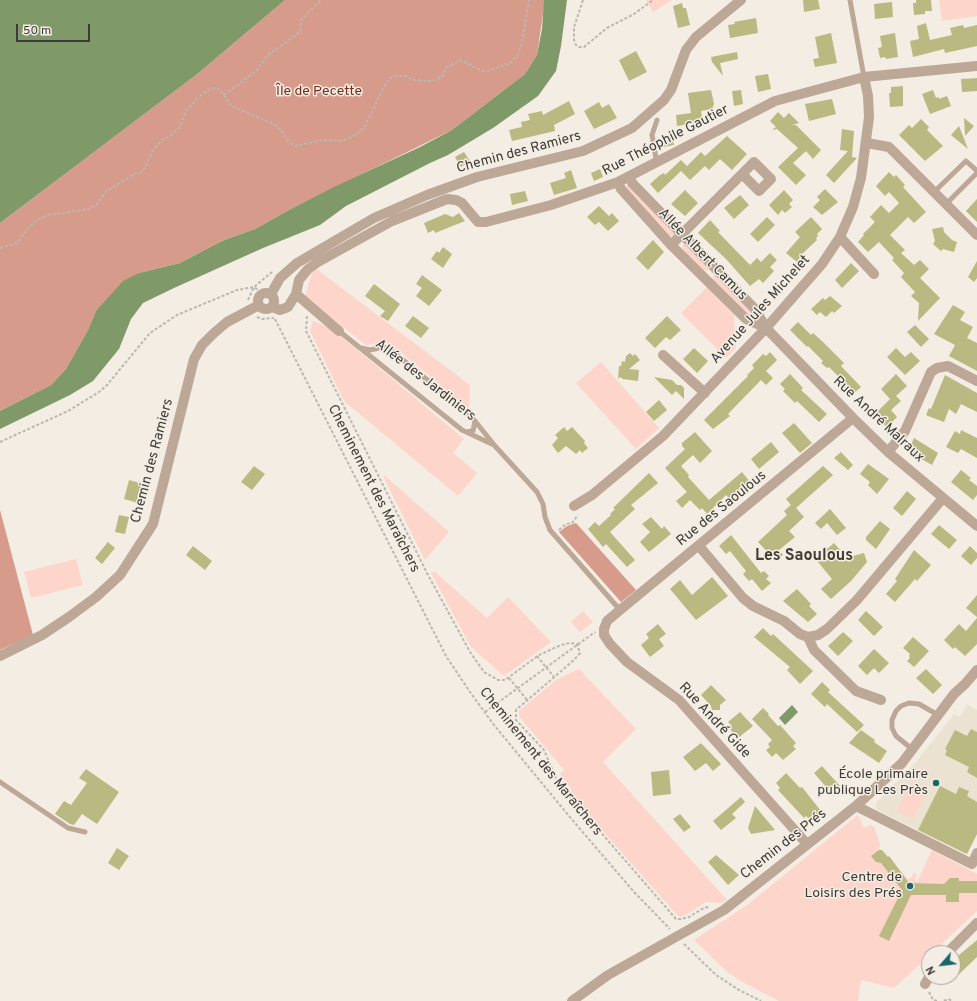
<!DOCTYPE html>
<meta charset="utf-8">
<style>
body{margin:0}
#map{position:relative;width:977px;height:1001px;overflow:hidden;background:#f3ede3;font-family:Overpass,sans-serif}
canvas{display:block}
.north{position:absolute;left:921px;top:945px;width:40px;height:40px;box-sizing:border-box;background:#f3ede3;border:1px solid #aaa69e;border-radius:50%;rotate:242deg;font-size:11px;font-weight:700;line-height:16px;text-align:center;color:#3d3b37}
.north::after{content:'';display:block;margin:auto;width:14px;height:18px;background:#18666b;clip-path:polygon(50% 0,100% 100%,50% 72%,0 100%)}
.scale{position:absolute;left:16px;top:24px;width:74px;height:18px;box-sizing:border-box;border:2px solid #3d3b37;border-top:0;padding-left:5px;font-size:12px;line-height:14px;white-space:nowrap;color:#3d3b37;-webkit-text-stroke:3px #f3ede3;paint-order:stroke}
</style>
<div id="map">
<canvas width="977" height="1001"></canvas>
<div class="north">N</div>
<div class="scale">50 m</div>
</div>
<script>
const ctx = document.querySelector('canvas').getContext('2d');
ctx.lineJoin = 'round';
function fill(path, color) { ctx.fillStyle = color; ctx.fill(path, 'evenodd'); }
const poly = rows => new Path2D(rows.map(r => 'M' + r).join(''));
function strokePath(path, color, width, dash) { ctx.strokeStyle = color; ctx.lineWidth = width; ctx.lineCap = dash ? 'butt' : 'round'; ctx.setLineDash(dash || []); ctx.stroke(path); }
function drawText(font, color, halo, rows, align = 'center') {
  ctx.font = font + ' Overpass,sans-serif'; ctx.lineWidth = 3; ctx.setLineDash([]); ctx.textBaseline = 'middle'; ctx.strokeStyle = halo; ctx.fillStyle = color; for (const [text, x, y, turn = 0] of rows) {
    ctx.save(); ctx.translate(x, y); ctx.rotate((+turn || 0) * Math.PI / 180); ctx.textAlign = isNaN(turn) ? turn : align; if (halo) ctx.strokeText(text, 0, 0); ctx.fillText(text, 0, 0); ctx.restore();
  }
}
fill(poly([
 [967,704,977,710,977,834,967,854,965,854,876,809,876,803,916,762,954,714,960,717]
]), '#ebe2d1');
fill(poly([
 [646,0,672,0,653,12],
 [939,0,977,0,977,16,942,21],
 [628,185,675,233,673,236,669,236,625,187],
 [685,243,709,268,706,271,702,270,683,250,682,247],
 [315,268,470,385,469,409,390,343,384,342,366,345,305,297,313,269],
 [715,274,753,313,752,315,750,316,712,279],
 [707,287,734,315,736,348,726,358,681,313],
 [313,321,331,328,464,439,453,453,477,473,458,496,344,401,310,331],
 [601,362,659,428,636,449,576,383],
 [383,476,385,476,449,532,425,560],
 [76,559,83,585,31,598,24,572],
 [435,572,487,618,508,597,551,642,504,676,471,647,431,573],
 [583,611,593,622,580,632,571,622],
 [579,669,636,729,603,762,727,900,721,903,706,902,686,915,680,917,676,914,572,796,571,789,560,774,564,770,519,716,519,711,556,680],
 [912,781,928,789,913,819,897,811],
 [858,815,864,828,871,825,874,827,880,844,879,851,882,850,888,857,889,856,907,879,911,878,914,873,917,875,915,879,917,882,932,850,977,874,977,911,932,953,929,953,929,956,894,988,861,980,858,1001,779,1001,742,982,725,970,694,940,746,906]
]), '#fed5ca');
fill(poly([
 [285,0,544,0,544,7,537,55,525,74,452,130,289,210,255,229,222,241,180,263,139,273,96,311,88,330,66,369,51,385,0,411,0,223,196,75],
 [0,510,33,635,0,650],
 [576,523,636,590,621,602,559,532,567,526]
]), '#d69b8b');
fill(poly([
 [0,0,285,0,196,75,0,223],
 [544,0,567,0,561,46,556,71,538,96,493,128,448,155,430,163,346,206,320,225,263,248,174,288,143,303,131,319,119,349,93,381,70,395,0,429,0,411,51,385,66,369,88,330,96,311,123,281,139,273,180,263,222,241,255,229,289,210,334,187,420,147,452,130,525,74,537,55,542,29],
 [792,705,798,712,785,725,779,718]
]), '#809969');
fill(poly([
 [803,0,818,0,820,9,804,12],
 [916,0,931,0,932,11,925,11,925,14,914,15,913,3,916,3],
 [892,2,893,17,875,19,874,4],
 [682,3,683,8,686,8,690,25,678,28,673,6],
 [756,18,758,33,730,38,728,25,735,24,734,22],
 [926,23,930,40,952,35,950,28,963,25,964,28,977,25,977,46,945,53,944,49,913,57,910,41,919,39,917,26],
 [831,33,837,63,815,67,813,59,819,58,815,37],
 [895,33,898,57,886,59,885,57,880,58,878,48,882,47,880,36],
 [636,51,647,72,629,81,619,60],
 [737,52,738,59,720,63,723,76,712,62,711,57],
 [768,74,771,89,758,92,755,76],
 [977,78,977,91,962,92,961,79],
 [903,86,903,106,890,107,889,93,891,93,891,87],
 [711,90,714,104,712,109,701,111,703,122,677,126,676,115,691,113,688,93],
 [741,90,743,104,734,106,732,91],
 [933,90,936,98,939,97,939,99,947,96,951,106,930,114,922,94],
 [832,99,836,114,809,121,805,104],
 [569,101,575,114,554,125,555,131,512,141,509,130,522,127,521,122,530,120,528,114,542,111,543,115],
 [599,102,602,108,609,104,617,118,594,129,584,111],
 [778,112,784,118,789,113,799,123,792,125,796,125,821,150,813,159,806,151,793,163,806,175,796,185,778,167,798,148,777,129,772,130,776,127,770,121],
 [964,118,974,126,965,136],
 [921,119,929,127,927,130,943,146,925,161,899,135,909,125,912,128],
 [959,126,968,149,951,135],
 [842,129,854,131,852,157,857,158,834,183,826,175,848,151,840,150],
 [672,135,674,145,663,147,662,137],
 [727,136,747,154,732,170,720,159,709,170,705,166,690,180,681,171,658,193,650,184,660,175,664,173,665,175,681,160,687,166,701,152,705,156],
 [464,152,470,161,461,167,455,157],
 [600,169,603,177,594,181,591,173],
 [571,170,577,188,554,195,550,183,566,178,564,173],
 [889,172,894,177,896,175,905,185,903,187,926,212,914,223,908,217,890,235,905,250,901,253,914,265,920,260,929,269,920,278,940,298,918,321,919,303,911,296,915,292,901,277,904,273,892,260,894,258,879,242,868,252,858,242,864,235,863,234,875,222,870,217,881,205,889,213,899,203,889,192,885,196,876,186],
 [825,189,838,202,822,215,813,207,820,200,817,197],
 [685,190,698,203,685,216,671,204],
 [784,190,793,200,789,204,792,207,785,213,782,210,778,215,769,205],
 [525,191,528,201,512,205,510,194],
 [740,195,749,205,734,219,724,208],
 [977,199,977,222,966,211],
 [599,206,609,216,612,213,619,221,608,231,599,222,595,225,587,217],
 [459,213,465,221,435,233,434,230,428,233,424,223,445,214,453,217],
 [767,217,775,225,758,242,750,234],
 [811,217,822,229,817,234,818,236,816,238,817,240,802,254,797,262,786,253,800,237,795,232],
 [710,220,720,231,718,232,750,265,757,258,761,262,770,253,777,260,770,267,774,271,763,283,759,279,750,286,726,259,698,233],
 [943,227,944,232,952,240,957,242,954,252,943,249,941,251,933,244,935,241,932,229],
 [653,240,664,252,648,270,636,258],
 [443,247,452,254,443,268,431,259,437,251,439,253],
 [977,261,977,278,974,282,968,277],
 [851,263,859,271,842,288,835,280],
 [422,275,442,290,429,306,416,296,422,288,416,284],
 [374,284,400,304,388,321,380,316,385,311,365,296],
 [830,296,842,306,834,313,832,311,826,317,820,312,817,315,811,309,823,298,825,300],
 [953,305,965,312,960,320,973,327,967,338,977,343,977,371,949,356,955,345,934,334],
 [413,316,429,328,421,338,405,326],
 [667,316,681,330,670,340,666,337,655,348,645,338],
 [798,322,811,335,813,333,823,342,844,363,841,366,861,387,852,395,839,382,841,379,829,367,827,368,821,363,823,361,808,346,807,347,790,330],
 [915,325,929,339,921,347,907,332],
 [694,348,708,361,697,373,683,359],
 [896,348,905,357,911,352,920,361,905,375,887,357],
 [770,352,777,360,766,371,773,378,766,385,761,380,728,414,730,416,713,429,704,420,748,376,747,375,754,368,752,365,763,354,766,356],
 [630,353,633,356,635,354,640,360,629,369,639,370,638,381,623,379,620,377,618,379,619,366,621,366,622,361,625,362,626,356],
 [790,374,803,388,801,390,827,414,819,422,797,401,795,403,783,391,785,389,780,384],
 [896,374,907,386,896,396,901,401,891,410,897,417,887,427,878,419,880,417,876,413,890,399,881,389],
 [945,375,977,393,977,412,961,404,956,414,949,409,944,422,928,416,926,415,929,408,931,409],
 [654,377,672,380,677,385,681,385,684,388,684,399,676,391,672,395],
 [659,400,667,410,654,421,646,412],
 [794,423,812,443,800,453,782,433],
 [564,427,567,431,572,427,585,441,584,443,588,448,582,453,580,450,576,454,566,446,558,453,552,445,558,438,555,435],
 [961,430,977,438,977,458,961,449,958,453,946,447,955,431,960,434],
 [695,432,712,451,700,463,693,455,681,466,689,475,688,477,709,500,742,472,750,482,730,499,726,495,707,514,702,508,700,510,690,500,682,508,676,501,687,492,665,468,685,449,682,446,682,443],
 [914,438,938,453,932,465,916,456,917,454,913,452,915,447,911,445],
 [771,442,779,452,759,469,751,459],
 [841,452,853,465,848,470,834,458],
 [868,464,889,479,877,494,868,485,870,482,860,474],
 [254,466,265,474,252,490,241,482],
 [823,466,833,475,796,508,804,517,789,531,795,537,779,550,783,555,776,561,758,542,787,515,784,511,791,505,786,499],
 [961,470,971,478,969,480,977,486,977,495,973,500,951,482],
 [649,473,658,483,631,505,635,509,610,532,635,560,627,567,606,544,603,547,588,529,595,522,599,526,611,515,610,514,615,509,613,508],
 [129,480,143,484,138,503,124,499],
 [907,491,916,499,902,516,893,508],
 [830,509,846,528,837,535,827,523,821,529,815,523],
 [119,515,129,517,125,534,115,532],
 [651,517,662,529,664,526,671,534,649,552,640,542,650,532,642,524],
 [880,521,890,529,876,549,866,540,866,537],
 [939,525,957,540,949,549,931,534],
 [731,535,761,573,764,571,769,576,766,579,771,583,762,591,752,579,749,581,743,574,746,571,730,551,726,554,719,546],
 [108,542,115,548,102,564,95,558],
 [834,543,843,553,838,560,864,553,867,562,851,581,831,599,821,589,832,579,818,562,820,560,818,557],
 [193,546,212,561,205,570,186,555],
 [970,546,977,553,977,558,971,565,961,556],
 [914,550,931,565,917,581,915,579,895,602,886,594,897,581,895,579],
 [712,577,728,596,696,620,670,589,680,580,692,595],
 [797,589,811,604,809,606,817,614,808,622,783,601],
 [977,595,977,617,966,608],
 [866,611,883,627,874,636,858,620],
 [977,618,977,644,965,656,955,647,953,649,944,640,959,624,966,631],
 [658,624,666,634,659,639,664,646,650,657,641,645,649,638,646,634],
 [763,628,771,636,773,634,813,671,800,684,787,670,790,667,754,637],
 [843,632,853,641,838,656,828,646],
 [913,637,929,651,914,667,907,661,910,658,909,656,910,654,903,648],
 [874,649,889,663,879,673,874,668,867,675,858,666],
 [926,669,942,685,933,694,916,678],
 [822,682,830,690,828,692,864,725,857,732,827,704,825,707,811,694],
 [711,685,726,700,720,705,720,710,712,710,711,706,701,695],
 [763,708,769,714,768,715,778,726,780,725,796,743,793,746,796,749,783,760,776,753,772,757,766,750,770,747,768,744,772,740,752,719],
 [740,712,753,726,738,738,729,728,732,726,728,722],
 [971,729,977,732,977,778,967,772,969,767,945,755,947,750,945,749,955,730,967,736],
 [861,730,875,740,874,742,887,751,879,763,849,743],
 [701,743,721,764,713,771,706,763,695,771,683,757],
 [822,766,840,786,832,794,814,773],
 [86,769,119,792,97,824,82,814,74,825,70,824,55,814,64,801,71,805,87,783,79,778],
 [669,770,671,794,653,796,651,772],
 [786,773,800,788,802,787,821,811,811,821,806,816,804,818,778,790,780,788,776,783],
 [940,786,956,794,959,787,969,791,967,796,977,802,977,834,967,854,918,830],
 [741,797,745,802,732,814,736,818,721,830,713,821],
 [755,806,775,830,751,834,748,828],
 [680,814,691,827,684,832,673,819],
 [117,848,129,856,119,870,108,863],
 [879,850,882,850,888,857,889,856,909,883,944,884,950,878,959,878,959,881,977,881,977,893,959,893,959,902,946,902,946,895,911,895,889,941,879,936,902,890,881,863,876,862,871,856],
 [716,855,739,875,728,885,708,862],
 [977,940,977,957,953,980,953,960]
]), '#bab981');
strokePath(poly([
 [583,0,574,27,574,40,576,45,579,47,584,47,607,28,634,14,653,0],
 [224,95,231,106,272,123,281,130,289,142,295,146,322,140,342,141,354,136,364,128,386,83,393,76,406,76,413,80,432,81,442,77,446,68,460,60,485,72,510,63,518,54,522,43,529,0],
 [0,248,17,243,29,227,37,220,48,215,89,209,96,205,107,191,136,173,141,172,145,168,153,150,162,140,170,136,179,128,186,111,200,96,208,90,215,88,220,90,224,95,256,71,268,55,300,32,302,19,321,0],
 [248,300,254,287,272,272],
 [307,316,306,331,428,575,470,652,484,672,498,680,505,680,539,655,561,645,570,643,577,644,580,653,574,660,516,710,516,720,544,750,558,783,676,919,681,919,689,917,702,909,710,906],
 [257,317,262,319,274,318],
 [275,319,446,656,470,692,494,725,569,816,634,892,670,929],
 [0,442,68,411,99,392,107,385,150,333,177,315,237,290,254,287,262,293],
 [559,530,566,524,572,523,578,515],
 [537,656,554,677],
 [509,678,527,700],
 [485,712,595,632],
 [684,944,716,975,739,990,761,1001],
 [929,992,933,1000,937,1001],
 [944,1001,948,999,953,1001]
]), '#bcb7af', 2, [3, 2]);
strokePath(poly([
 [850,0,864,77],
 [657,164,652,135,657,120],
 [934,192,966,161,977,171],
 [946,204,977,173],
 [339,331,462,430,494,445],
 [361,348,370,350,384,347,391,350,454,402,475,421,495,446,537,492,543,504,545,517,550,530,620,610],
 [466,432,473,431,475,421],
 [912,749,896,736,892,728,892,720,896,711,901,706,909,703,919,704,938,715],
 [0,782,68,828,85,832]
]), '#bda797', 5);
strokePath(poly([
 [867,143,889,147,977,235],
 [630,177,632,183,755,309,766,328,853,418,888,452,977,526],
 [618,182,621,189,671,245,746,319,766,328],
 [840,237,874,274],
 [671,245,754,162,771,179,759,191,742,174],
 '258 301a8 8 0 1 1 16 0a8 8 0 1 1-16 0Z',
 [271,294,280,278,297,263,374,218,427,195,477,177,583,151,632,128,664,100,671,90,686,50,696,37,741,0],
 [296,294,339,331],
 [272,307,280,310,288,307,296,294,299,280,308,269,318,262,392,221,447,199,456,200,462,203,478,222,486,222,551,205,618,182,775,101,864,77,977,66],
 [663,355,705,393],
 [888,452,905,431,931,372,937,368,948,366,977,381],
 [574,506,592,495,663,436,766,328,822,264,840,237,853,207,861,178,869,117,868,96,864,77],
 [699,546,743,598,753,606,784,621,800,634,808,637,818,635,827,629,857,600,943,498],
 [808,637,814,650,856,691,881,700],
 [0,656,42,635,69,617,96,597,120,575,153,524,194,359,202,345,214,333,227,322,259,305],
 [856,806,972,864,977,853],
 [807,844,679,700,627,662,610,644,604,635,604,629,607,621,620,610,853,418],
 [947,953,977,923],
 [925,984,929,977],
 [572,1001,608,975,724,910,856,806,902,763,954,694,965,684,977,670]
]), '#bda797', 10);
for (const [x, y, r, color] of [
 [936,783,4,"#18666b"],
 [910,886,4,"#18666b"]
]) { const dot = new Path2D(); dot.arc(x, y, r, 0, 2 * Math.PI); ctx.fillStyle = color; ctx.fill(dot); strokePath(dot, '#f3ede3', 1.5); }
drawText('14px', '#772f1d', '#f3ede3', [
 ["Île de Pecette",319,92]
]);
drawText('14px', '#3d3b37', '#f3ede3', [
 ["Rue Théophile Gautier",666,141,-27],
 ["Chemin des Ramiers",519,153,-15],
 ["Allée Albert Camus",702,255,46],
 ["Avenue Jules Michelet",761,310,-48],
 ["Allée des Jardiniers",425,381,38],
 ["Rue André Malraux",878,420,43],
 ["Chemin des Ramiers",153,461,-75],
 ["Cheminement des Maraîchers",373,489,63],
 ["Rue des Saoulous",722,509,-39],
 ["Rue André Gide",714,721,47],
 ["Cheminement des Maraîchers",540,762,51],
 ["Chemin des Prés",784,845,-38]
]);
drawText('14px', '#3d3b37', '#f3ede3', [
 ["École primaire",928,775],
 ["publique Les Près",928,791],
 ["Centre de",902,878],
 ["Loisirs des Prés",902,894]
], 'right');
drawText('bold 16px', '#403c34', '#f3ede3', [
 ["Les Saoulous",804,557]
]);
</script>
